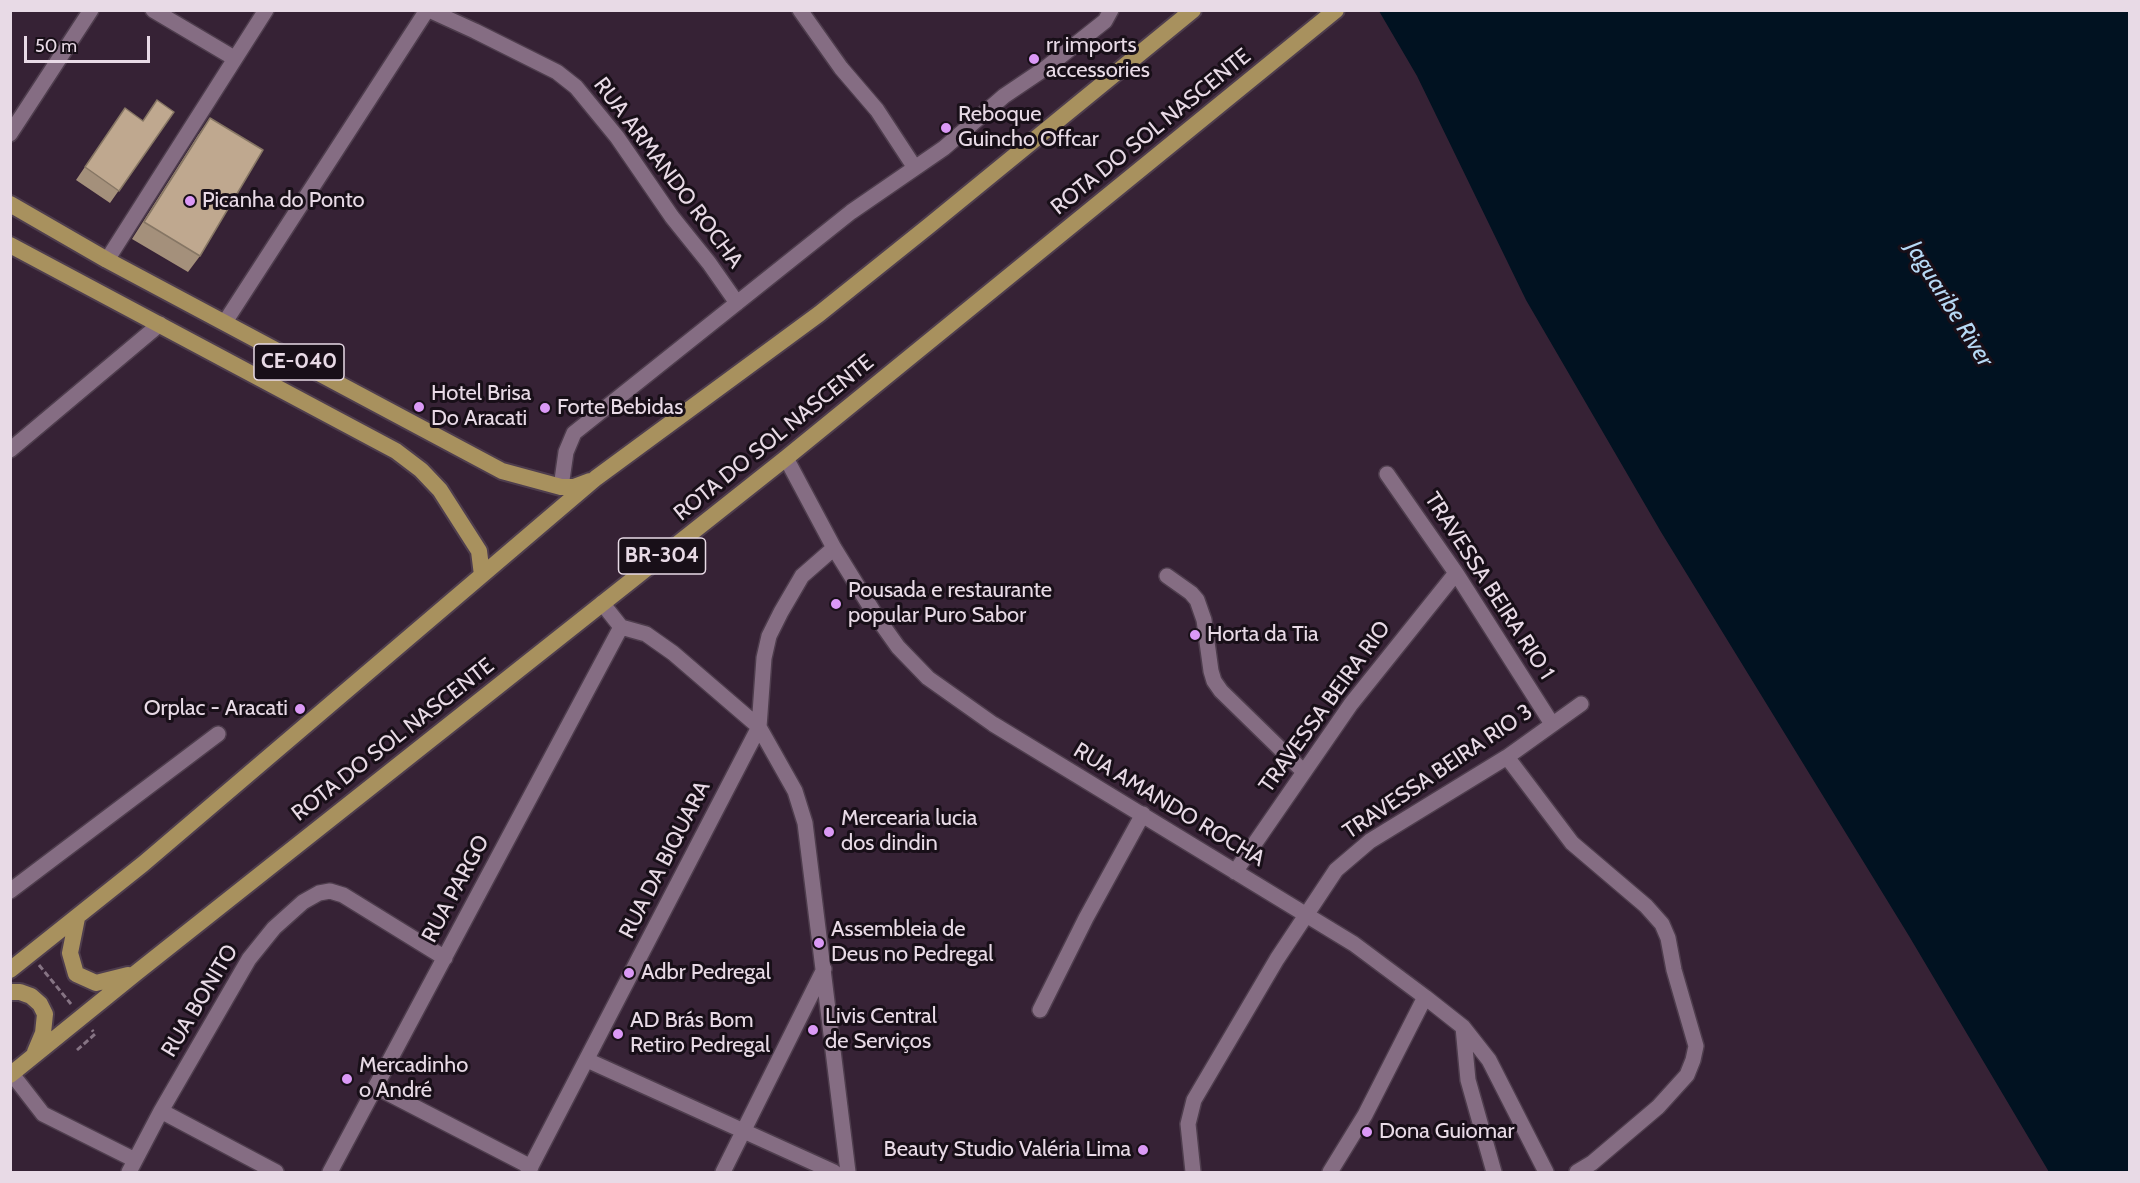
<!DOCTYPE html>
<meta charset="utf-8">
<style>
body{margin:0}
#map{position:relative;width:2140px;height:1183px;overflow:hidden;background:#362235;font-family:Cabin,sans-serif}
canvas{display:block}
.frame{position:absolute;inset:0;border:12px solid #e8dae6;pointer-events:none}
.scale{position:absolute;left:24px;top:36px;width:126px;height:27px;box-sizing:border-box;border:3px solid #e8dae6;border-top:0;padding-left:8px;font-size:18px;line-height:21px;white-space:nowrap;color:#e8dae6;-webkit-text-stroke:4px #180f18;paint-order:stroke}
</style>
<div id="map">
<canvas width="2140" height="1183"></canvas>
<div class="frame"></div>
<div class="scale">50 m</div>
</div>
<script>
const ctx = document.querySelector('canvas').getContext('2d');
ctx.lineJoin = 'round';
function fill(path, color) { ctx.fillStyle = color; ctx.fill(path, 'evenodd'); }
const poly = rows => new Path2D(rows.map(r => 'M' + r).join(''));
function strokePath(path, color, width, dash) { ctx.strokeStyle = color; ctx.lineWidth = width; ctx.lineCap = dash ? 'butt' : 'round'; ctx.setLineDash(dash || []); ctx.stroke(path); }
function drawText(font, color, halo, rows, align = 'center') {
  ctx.font = font + ' Cabin,sans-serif'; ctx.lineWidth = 6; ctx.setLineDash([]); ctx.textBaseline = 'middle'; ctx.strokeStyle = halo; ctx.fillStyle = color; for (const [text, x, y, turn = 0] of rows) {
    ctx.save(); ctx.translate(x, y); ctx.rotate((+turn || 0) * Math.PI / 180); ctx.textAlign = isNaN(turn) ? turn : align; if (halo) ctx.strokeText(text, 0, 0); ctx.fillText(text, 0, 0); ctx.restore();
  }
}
fill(poly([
 [1379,11,2129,11,2129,1172,2049,1172,1909,936,1661,532,1526,300,1417,76]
]), '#011221');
const minor = poly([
 [153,10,234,58],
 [429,10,475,31,557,72,576,87,617,137,672,217,709,263,737,303],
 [800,10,841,68,877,110,915,168],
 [10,134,91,10],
 [107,260,266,10],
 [225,322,427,10],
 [10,450,160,324],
 [786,458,834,548,876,616,898,647,928,678,993,724,1354,944,1425,997,1463,1027,1489,1060,1546,1172],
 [1387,474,1456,573,1552,724],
 [561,487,566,452,574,433,851,212,944,148,1004,96,1047,67,1105,21,1111,10],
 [834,548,802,576,781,612,769,636,764,658,759,727,795,791,805,823,848,1172],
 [1167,576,1191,593,1197,600,1204,620,1211,671,1214,681,1221,691,1304,772],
 [1507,757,1572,843,1646,906,1662,924,1668,938,1674,970,1696,1046,1693,1060,1687,1075,1658,1107,1592,1163,1577,1172],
 [1235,872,1351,704,1456,573],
 [10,891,218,734],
 [1040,1010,1086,918,1143,814],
 [1463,1027,1468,1080,1494,1172],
 [587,1060,834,1172],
 [12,1074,43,1114,135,1160],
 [376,1087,531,1167],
 [161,1111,276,1172],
 [129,1172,161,1111,249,959,274,928,303,902,319,893,330,891,343,895,445,958],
 [330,1172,621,627],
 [528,1172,759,727,673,653,646,634,621,627,602,603],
 [723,1172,824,969],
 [1193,1172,1188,1124,1194,1100,1277,959,1336,870,1370,841,1507,757,1581,704],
 [1330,1172,1365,1115,1425,997]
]);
const trunk = poly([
 [10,204,107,260,502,471,561,487,574,487,590,481],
 [10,245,396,451,421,470,440,490,479,551,482,575],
 [77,918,70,953,76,974,96,983,128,975],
 [10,970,143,864,596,478,819,314,930,225,1193,10],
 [10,992,20,992,31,996,40,1004,45,1014,43,1033,35,1052],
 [10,1075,136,973,786,458,1336,10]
]);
strokePath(minor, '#4e3d4d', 18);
strokePath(trunk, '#4e3d4d', 20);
strokePath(poly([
 [39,965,71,1004],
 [77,1050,95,1034,92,1030]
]), '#867484', 3, [6, 3]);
strokePath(minor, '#856d83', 15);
strokePath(trunk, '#a8915e', 16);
fill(poly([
 [125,108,143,121,174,112,110,203,76,180],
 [210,118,200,256,188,272,132,239,198,135]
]), '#a4907b');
const building = poly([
 [157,100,174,112,119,191,85,167,125,108,143,121,157,100],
 [210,118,263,150,200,256,144,222,210,118]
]);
fill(building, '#bfa88f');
strokePath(building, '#867664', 1.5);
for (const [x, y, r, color] of [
 [1034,59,6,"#db99f6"],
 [946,128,6,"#db99f6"],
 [190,201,6,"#db99f6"],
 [419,407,6,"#db99f6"],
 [545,408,6,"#db99f6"],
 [836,604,6,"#db99f6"],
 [1195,635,6,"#db99f6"],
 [300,709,6,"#db99f6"],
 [829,832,6,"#db99f6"],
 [819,943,6,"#db99f6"],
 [629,973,6,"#db99f6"],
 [813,1030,6,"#db99f6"],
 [618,1034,6,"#db99f6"],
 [347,1079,6,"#db99f6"],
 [1367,1132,6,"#db99f6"],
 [1143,1150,6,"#db99f6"]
]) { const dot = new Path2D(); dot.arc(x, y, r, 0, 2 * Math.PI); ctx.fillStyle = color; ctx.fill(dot); strokePath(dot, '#180f18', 2); }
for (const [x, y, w] of [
 [299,362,90],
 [662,556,87]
]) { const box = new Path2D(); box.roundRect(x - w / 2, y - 18, w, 36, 4.5); ctx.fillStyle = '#180f18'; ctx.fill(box); strokePath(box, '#e8dae6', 1.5); }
drawText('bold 21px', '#e8dae6', null, [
 ["CE-040",299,362],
 ["BR-304",662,556]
]);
drawText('22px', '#e8dae6', '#180f18', [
 ["rr imports",1046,46],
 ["accessories",1046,71],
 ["Reboque",958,115],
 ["Guincho Offcar",958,140],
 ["Picanha do Ponto",202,201],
 ["Hotel Brisa",431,394],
 ["Do Aracati",431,419],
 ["Forte Bebidas",557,408],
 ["Pousada e restaurante",848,591],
 ["popular Puro Sabor",848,616],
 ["Horta da Tia",1207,635],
 ["Orplac - Aracati",288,709,"right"],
 ["Mercearia lucia",841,819],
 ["dos dindin",841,844],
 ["Assembleia de",831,930],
 ["Deus no Pedregal",831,955],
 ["Adbr Pedregal",641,973],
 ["Livis Central",825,1017],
 ["de Serviços",825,1042],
 ["AD Brás Bom",630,1021],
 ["Retiro Pedregal",630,1046],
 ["Mercadinho",359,1066],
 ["o André",359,1091],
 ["Dona Guiomar",1379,1132],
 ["Beauty Studio Valéria Lima",1131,1150,"right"]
], 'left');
drawText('22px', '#e8dae6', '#180f18', [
 ["ROTA DO SOL NASCENTE",1151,132,-39],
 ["RUA ARMANDO ROCHA",668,173,53],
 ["ROTA DO SOL NASCENTE",774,438,-39],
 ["TRAVESSA BEIRA RIO 1",1489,586,57],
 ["TRAVESSA BEIRA RIO",1325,707,-54],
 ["ROTA DO SOL NASCENTE",393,740,-38],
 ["TRAVESSA BEIRA RIO 3",1438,772,-34],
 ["RUA AMANDO ROCHA",1169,805,31],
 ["RUA DA BIQUARA",665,860,-63],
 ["RUA PARGO",456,889,-62],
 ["RUA BONITO",200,1001,-59]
]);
drawText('italic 24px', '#b7d9f5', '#180f18', [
 ["Jaguaribe River",1949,304,58]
]);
</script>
